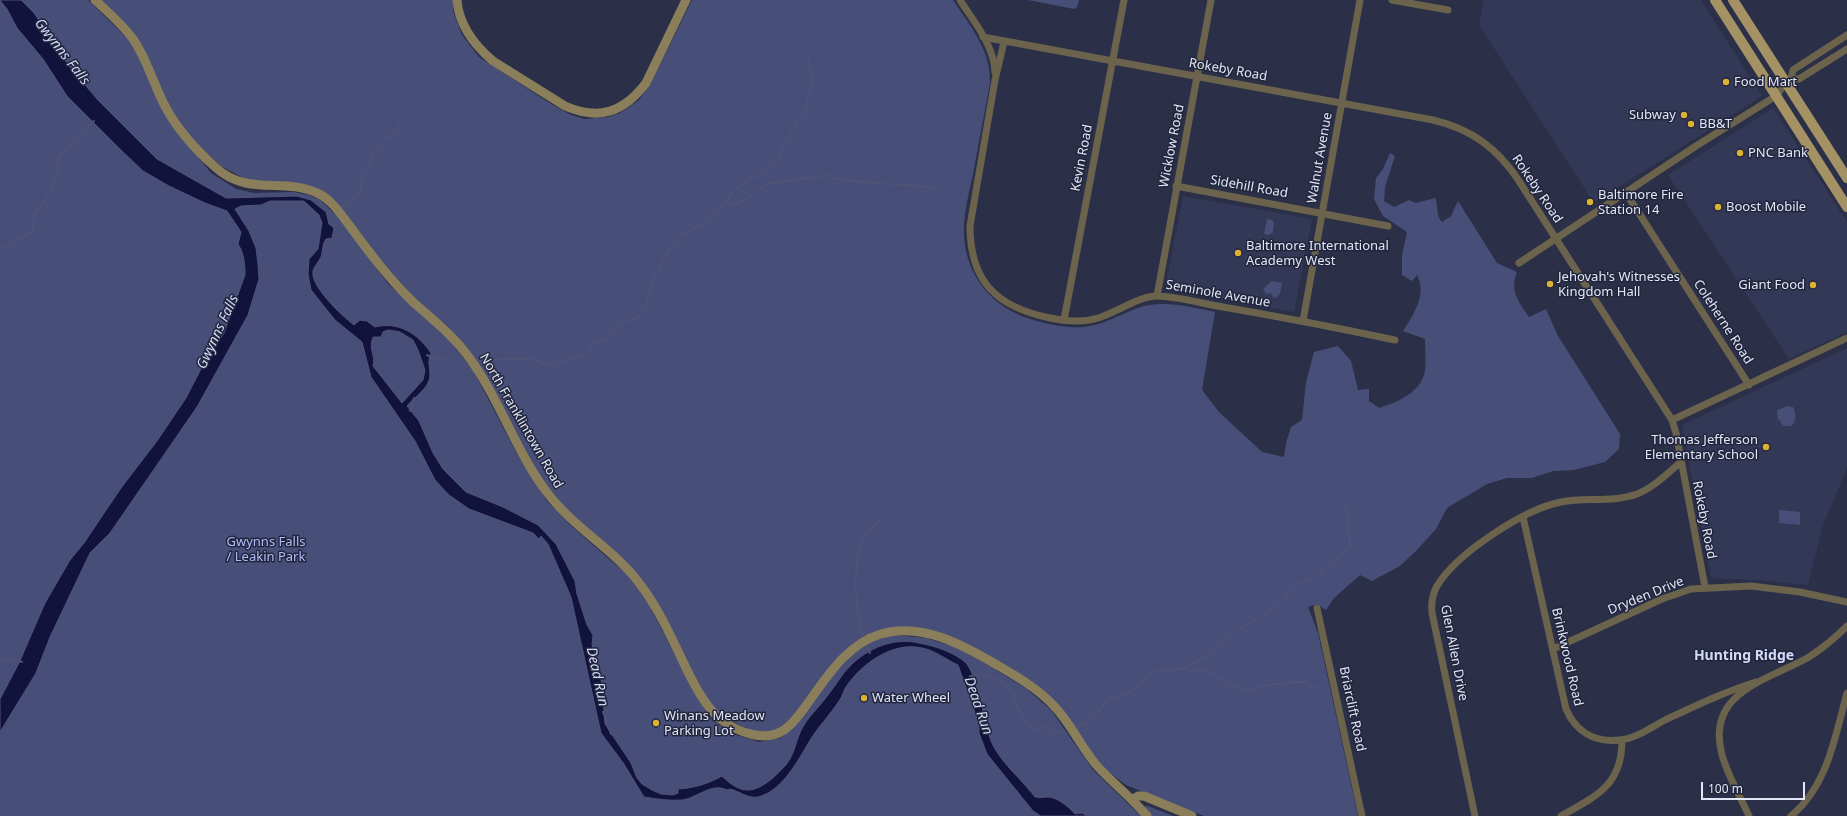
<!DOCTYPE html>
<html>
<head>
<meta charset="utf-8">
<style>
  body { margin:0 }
  #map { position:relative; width:1847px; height:816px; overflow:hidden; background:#2b3048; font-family:"Noto Sans",sans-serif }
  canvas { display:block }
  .scale { position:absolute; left:1701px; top:782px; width:104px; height:18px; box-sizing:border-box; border:2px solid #e3e6f7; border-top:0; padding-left:5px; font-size:12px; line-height:14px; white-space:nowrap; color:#e3e6f7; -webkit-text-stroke:3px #22263d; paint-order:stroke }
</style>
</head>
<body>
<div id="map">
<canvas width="1847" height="816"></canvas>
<div class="scale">100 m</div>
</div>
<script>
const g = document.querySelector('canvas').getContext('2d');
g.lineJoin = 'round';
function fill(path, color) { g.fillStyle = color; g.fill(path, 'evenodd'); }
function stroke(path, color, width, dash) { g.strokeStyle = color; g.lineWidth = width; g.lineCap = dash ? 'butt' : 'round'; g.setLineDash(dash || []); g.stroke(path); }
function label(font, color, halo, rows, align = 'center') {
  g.font = font + ' "Noto Sans",sans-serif'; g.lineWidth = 3; g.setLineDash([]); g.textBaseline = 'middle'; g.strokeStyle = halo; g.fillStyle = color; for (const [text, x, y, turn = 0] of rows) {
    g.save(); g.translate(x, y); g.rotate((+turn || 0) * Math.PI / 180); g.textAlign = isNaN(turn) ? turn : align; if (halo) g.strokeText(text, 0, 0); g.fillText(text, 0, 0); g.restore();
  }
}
fill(new Path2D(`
  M1484 0H1701L1762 96 1594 203 1479 25Z
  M1773 108 1847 222V332L1789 359 1668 175Z
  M1183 196 1312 219 1294 312 1165 288Z
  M1847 348V468L1823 525 1808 585 1770 581 1711 578 1682 425Z`), '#333856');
fill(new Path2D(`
  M0 0H88L127 38 136 52 170 122 211 173 236 189 254 193 294 192 309 195 320 200 337 216 388 284 447 337 474 372 517 454 547 501 569 524 625 573 638 589 649 605 695 694 711 719 722 727 736 735 759 742 780 738 796 725 829 680 854 653 873 641 889 636H906L926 638 955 647 983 662 1027 689 1051 710 1093 770 1141 816H0Z
  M97 0H453V11L462 35 479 57 548 102 569 114 584 119 608 117 620 113 638 101 650 85 692 0H953C970 26 991 50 990 83 985 111 979 140 974 169 970 190 963 213 964 234 965 268 984 297 1013 312 1030 321 1064 329 1084 327 1104 325 1122 313 1141 307 1165 300 1190 307 1215 312L1202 390 1219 412 1262 452 1284 457 1286 443 1291 427 1302 420 1306 382 1314 352 1338 346 1351 361 1358 390 1369 389V401L1379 408C1398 402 1422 392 1425 370 1426 360 1425 349 1425 339L1403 331C1414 314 1427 295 1417 275L1412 281 1402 275V256L1407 232 1383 216 1374 199 1376 178 1383 169 1390 153 1395 156 1385 187 1384 201 1394 207 1409 200 1416 203 1435 198C1439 207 1435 214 1442 222L1451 216 1458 201 1497 263 1517 272C1509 291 1519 302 1529 317L1546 309 1558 336 1620 434 1619 449 1605 462 1574 470 1553 471 1532 478H1507L1487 484 1447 508 1436 529 1417 550 1400 566 1372 581 1360 575 1334 598 1326 610 1317 604 1308 607 1318 633 1358 816H1204L1126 785 1107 771 1039 688 916 628 862 638 794 715 778 730 765 733 749 730 722 716 710 704 646 586 574 519 536 472 477 365 450 328 418 303 391 276 325 194 245 179 221 166 202 149 185 131 172 111 142 50Z
  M1028 0H1079L1077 7 1074 9Z
  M1267 219 1272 220 1274 223 1273 232 1269 235 1264 234Z
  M1272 281 1282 283 1280 293 1276 298 1273 297 1271 293 1266 294 1263 289Z
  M1788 406 1793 407C1796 412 1797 422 1791 426H1783L1780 420H1778L1777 410Z
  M1779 510 1800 512V525L1779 523Z
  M1145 806H1148L1173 816H1150L1144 808Z`), '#474f79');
const water = new Path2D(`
  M0 0H21L34 13 69 66 97 99 157 159 226 198 297 196 311 200 326 212 329 224 334 228 332 238 326 239C322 244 323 251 321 257 319 262 314 266 313 271 310 286 342 316 354 325L360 320 367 321 375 327C399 321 418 334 431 353 427 362 430 367 430 375 430 388 414 397 407 406L419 421 433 453 443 469 466 492 503 507 538 525 556 544 575 581 577 594 587 625 593 635 592 645 599 666 602 686 605 724 631 763 637 778 642 784 652 790 661 794 673 795 678 793V789C694 788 708 784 722 776 741 795 754 794 774 777 780 771 786 766 790 759 796 748 797 736 804 725 810 715 821 705 828 695 836 685 842 674 850 666 868 648 894 637 919 643 935 646 954 652 966 663 978 677 984 722 991 741 999 760 1017 775 1030 791L1035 797C1040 798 1044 797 1049 797 1058 798 1069 807 1075 814L1082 813 1087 816H1041L1033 811 987 754 979 733V724L958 665C947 660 934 650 922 648 893 641 861 664 846 687 843 692 842 697 839 701 830 715 817 728 809 742 797 762 782 791 758 797 748 799 739 791 730 789L727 790C712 782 697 798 682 800 669 801 657 799 644 797L624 764 601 733 571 597 548 544 541 536 539 539 533 533 469 509 449 495 435 480 415 441 371 377 362 342 335 320 311 290 308 274 309 259 318 249 322 223 319 215 304 201H270L261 205 241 206 235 209 249 231 256 248 258 264 259 279 248 315 197 407 110 533 90 553 50 637 36 673 0 732V699L19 663 45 603 70 560 84 543 121 488 157 441 186 398 205 361 224 333 245 275C245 264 244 253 238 244L241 232 227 211 205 203 169 186 143 171 121 150 67 96 43 59 17 28 7 9ZM389 330 400 332 413 340 418 350 425 370 423 380 402 403 373 366C376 355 368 350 373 337H381L383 332Z`);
fill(water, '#11133d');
stroke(water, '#505275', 1);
stroke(new Path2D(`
  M55 167 61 155 82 131 94 121
  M728 203 729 197 734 191 751 178 767 172 777 162 781 155 783 147 799 118 805 112 812 81 808 58
  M342 208 348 201 362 191 360 180 370 167 371 155 381 146 382 141 396 132 401 122
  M0 250 32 232 35 212C48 200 55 185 59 167L57 164
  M427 355 437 360 445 359
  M482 360 531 359 548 365 556 366 567 359 587 354C592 345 594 340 605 340L625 321 638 317 645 309 654 279 661 264 671 248 679 237 686 232 704 223 715 209 728 203 736 204 742 202 768 184 827 175C839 182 850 180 863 182 887 185 912 183 935 189
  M410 411 414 398
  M862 635C856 605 851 569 863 540 866 532 877 524 883 517
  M867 647 870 653
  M0 661 14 659 22 662
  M1182 669 1208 671 1229 684 1246 691 1273 684H1283L1296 682H1304L1311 687 1318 688
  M970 676C988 674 1006 679 1014 697 1018 705 1019 713 1025 720 1028 724 1033 727 1037 730L1049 726 1055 732 1061 733
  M603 712 611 734
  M1079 726C1094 724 1099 709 1109 698L1128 694 1154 672 1181 669 1204 658 1222 640 1280 604 1299 584 1304 581 1313 579 1320 574 1324 568 1339 559 1350 545 1347 513 1344 505`), '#505275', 2);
stroke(new Path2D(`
  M960 0C974 22 994 45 995 72
  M1392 0 1448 10
  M1847 35 1793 70 1791 79H1799L1847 49
  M983 37 1433 120C1472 129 1498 149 1519 181L1672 420 1676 433 1705 587
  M1004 42 995 80 970 226C970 281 996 307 1050 318 1066 321 1082 323 1098 318 1116 313 1139 296 1157 296 1175 296 1204 304 1223 307 1281 317 1338 328 1395 340
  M1176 186 1388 226
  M1626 193 1749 385
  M1519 263 1696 146 1776 96 1786 82 1791 79
  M1157 296 1211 0
  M1064 320 1124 0
  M1303 321 1360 0
  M1672 420 1847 338
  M1523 517 1566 709C1576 732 1595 743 1620 740 1635 739 1652 727 1665 720 1695 706 1724 692 1756 682
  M1317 608 1362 816
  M1553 649 1662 599 1691 589 1751 586 1800 592 1847 602
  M1475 816 1432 613C1431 603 1432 595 1437 586 1456 554 1524 509 1561 502 1586 497 1612 503 1637 494 1653 488 1668 473 1681 462
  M1561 816C1596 796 1622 786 1622 740
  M1749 816C1740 796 1728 776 1722 755 1705 691 1769 680 1809 657 1823 648 1835 638 1847 626
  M1791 816C1828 786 1835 736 1847 693`), '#6b634c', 7);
stroke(new Path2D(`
  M95 0C108 12 122 24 133 39 147 59 154 86 166 108 178 130 196 150 215 167 248 197 282 177 317 193 331 199 340 213 349 225 369 252 389 279 413 302 433 320 452 334 468 356 500 399 516 453 549 495 576 530 617 551 642 587 660 611 673 641 686 668 695 686 705 706 720 719 737 732 765 743 784 730 793 724 799 715 805 707 825 680 846 644 881 634 922 622 963 645 997 665 1016 676 1037 688 1053 705 1071 723 1081 748 1098 767 1114 784 1132 798 1147 816
  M457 0C459 26 474 45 493 61L565 106C599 121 624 112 646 83L686 0
  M1133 799 1138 796H1144L1192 816`), '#8b7e5a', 9);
stroke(new Path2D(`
  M1715 0 1847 207
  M1733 0 1847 178`), '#a49264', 10);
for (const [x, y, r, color] of [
  [1726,82,4,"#dbb233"],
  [1684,115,4,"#dbb233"],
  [1691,124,4,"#dbb233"],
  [1740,153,4,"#dbb233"],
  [1590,202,4,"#dbb233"],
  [1718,207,4,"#dbb233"],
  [1238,253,4,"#dbb233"],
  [1550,284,4,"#dbb233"],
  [1813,285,4,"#dbb233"],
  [1766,447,4,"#dbb233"],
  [864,698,4,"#dbb233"],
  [656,723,4,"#dbb233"]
]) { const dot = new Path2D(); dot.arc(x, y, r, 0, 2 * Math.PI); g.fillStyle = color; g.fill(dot); stroke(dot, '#22263d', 1.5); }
label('13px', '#e3e6f7', '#22263d', [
  ["Rokeby Road",1228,70,10],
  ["Wicklow Road",1172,146,-79],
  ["Kevin Road",1082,158,-79],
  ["Walnut Avenue",1320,158,-80],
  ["Sidehill Road",1249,187,10],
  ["Rokeby Road",1537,189,56],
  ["Seminole Avenue",1218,294,10],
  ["Coleherne Road",1723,322,57],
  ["North Franklintown Road",521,421,60],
  ["Rokeby Road",1704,520,79],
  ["Dryden Drive",1646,596,-22],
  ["Glen Allen Drive",1454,653,79],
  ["Brinkwood Road",1567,657,77],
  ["Briarclift Road",1352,709,78]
]);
label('13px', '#e3e6f7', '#22263d', [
  ["Food Mart",1734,82],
  ["Subway",1676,115,"right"],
  ["BB&T",1699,124],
  ["PNC Bank",1748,153],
  ["Baltimore Fire",1598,195],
  ["Station 14",1598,210],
  ["Boost Mobile",1726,207],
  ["Baltimore International",1246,246],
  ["Academy West",1246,261],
  ["Jehovah's Witnesses",1558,277],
  ["Kingdom Hall",1558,292],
  ["Giant Food",1805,285,"right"],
  ["Thomas Jefferson",1758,440,"right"],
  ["Elementary School",1758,455,"right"],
  ["Water Wheel",872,698],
  ["Winans Meadow",664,716],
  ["Parking Lot",664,731]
], 'left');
label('13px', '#b1bdfa', '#22263d', [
  ["Gwynns Falls",266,542],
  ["/ Leakin Park",266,557]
]);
label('italic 14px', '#d1d8f7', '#22263d', [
  ["Gwynns Falls",62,52,52],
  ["Gwynns Falls",218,332,-65],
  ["Dead Run",597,677,78],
  ["Dead Run",978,706,71]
]);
label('bold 14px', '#d3dafa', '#22263d', [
  ["Hunting Ridge",1744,656]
]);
</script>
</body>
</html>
